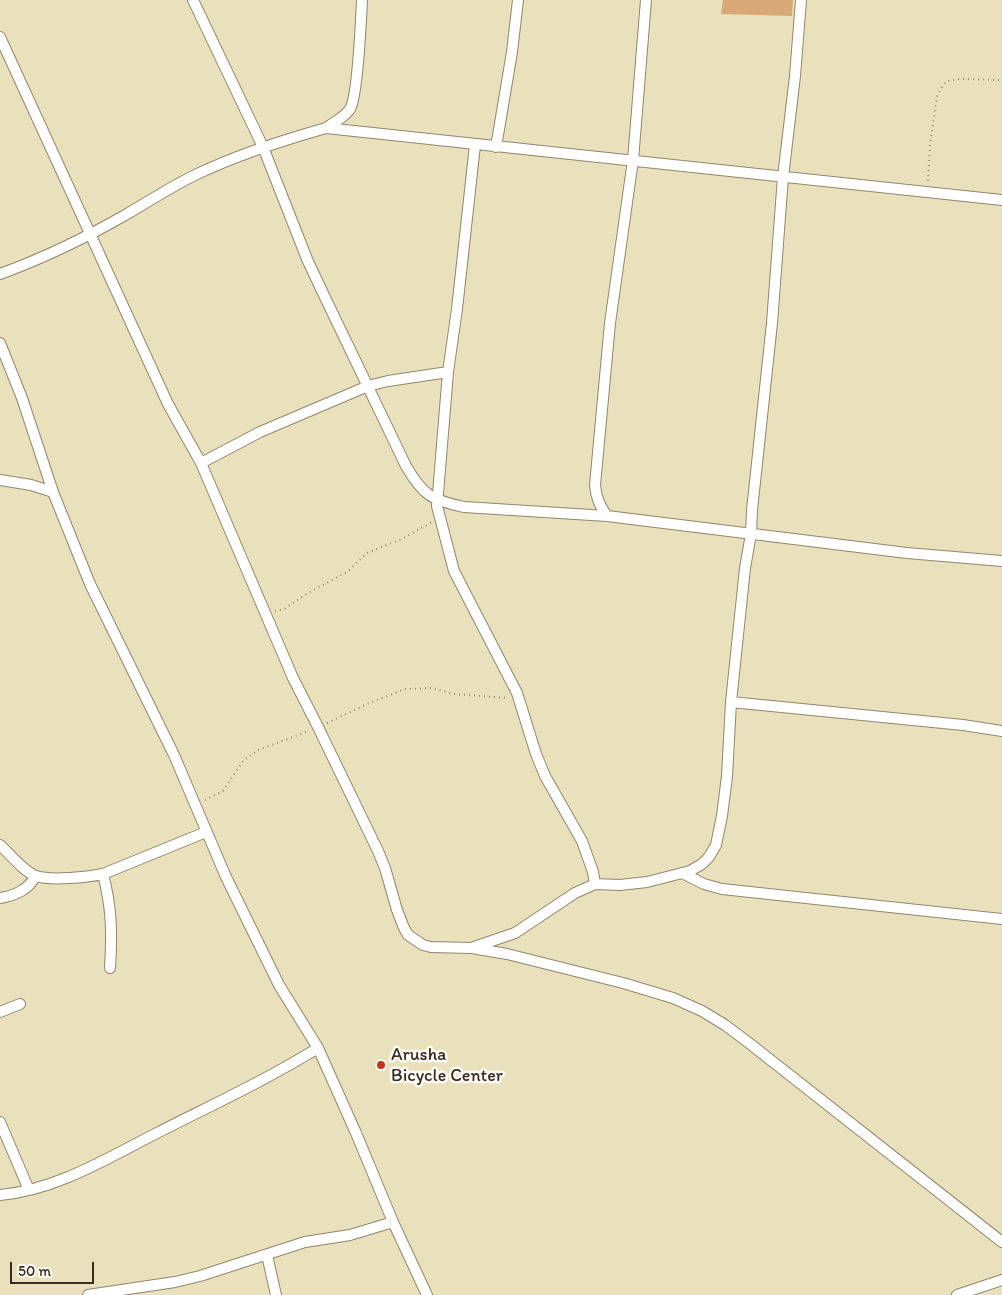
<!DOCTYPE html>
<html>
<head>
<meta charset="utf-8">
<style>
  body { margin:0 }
  #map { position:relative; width:1002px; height:1295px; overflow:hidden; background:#e9e1bc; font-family:Itim,sans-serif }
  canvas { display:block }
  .scale { position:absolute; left:10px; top:1262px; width:84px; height:22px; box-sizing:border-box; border:2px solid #3b2a1e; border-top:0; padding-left:6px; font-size:15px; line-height:18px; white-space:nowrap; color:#3b2a1e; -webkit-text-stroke:4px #fdfcf7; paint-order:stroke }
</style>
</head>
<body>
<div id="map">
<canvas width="1002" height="1295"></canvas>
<div class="scale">50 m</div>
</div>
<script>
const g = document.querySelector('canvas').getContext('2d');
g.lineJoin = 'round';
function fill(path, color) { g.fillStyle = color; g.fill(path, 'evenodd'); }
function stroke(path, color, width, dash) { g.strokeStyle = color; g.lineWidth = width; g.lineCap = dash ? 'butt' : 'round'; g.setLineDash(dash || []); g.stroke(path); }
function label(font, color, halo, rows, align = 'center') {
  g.font = font + ' Itim,sans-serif'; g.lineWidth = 5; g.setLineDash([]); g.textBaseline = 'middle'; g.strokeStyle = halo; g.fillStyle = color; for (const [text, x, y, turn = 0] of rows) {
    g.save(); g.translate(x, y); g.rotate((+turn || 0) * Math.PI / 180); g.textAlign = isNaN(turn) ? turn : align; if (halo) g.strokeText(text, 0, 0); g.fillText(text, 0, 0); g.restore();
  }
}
fill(new Path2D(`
  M723 0H793L792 16 721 14Z`), '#d8a976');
const minor = new Path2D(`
  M193 0 263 147 307 259 321 289 406 466C423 495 431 500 464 507L607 516 907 553 1002 561
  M0 37 168 404 201 463 293 678 318 727 378 851 385 868 397 910 404 928 408 935 423 945 431 947 472 948 507 954 623 983 673 998 702 1011 725 1025 749 1043 1002 1242
  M326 128C333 123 345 117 350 109 358 96 361 19 362 0
  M475 145 457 309 448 372 437 506 454 571 517 693 536 754 545 776 582 841 593 872 595 884
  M496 147 512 52 518 0
  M0 274C44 258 87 237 127 214 149 201 171 187 193 176 236 155 280 141 326 128L1002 200
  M0 343 22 398 53 492 90 584 174 755 226 877 279 985 318 1048 356 1133 393 1222 427 1295
  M201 463 260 432 368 386 388 381 448 372
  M0 480 31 485 53 492
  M607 516C600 506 596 498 595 485L610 323 633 160 646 0
  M731 702 963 725 1002 731
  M0 845C9 853 24 872 36 876 51 881 88 877 103 874L206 832
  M682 873 704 884 722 889 1002 919
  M103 874C112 909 112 933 110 968
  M0 898C14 896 30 889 35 876
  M474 947 515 933 575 893 595 884 620 885 647 882 690 871 702 864 709 857 716 845 722 816 727 776 731 702 745 568 751 534 752 510 772 323 783 177 795 76 801 0
  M0 1012 20 1004
  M0 1122 29 1190
  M0 1195C57 1190 109 1157 159 1132 214 1104 266 1080 318 1048
  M267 1255 276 1295
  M88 1295 175 1282 200 1276 305 1242 350 1235 393 1222
  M957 1295 1002 1280`);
stroke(minor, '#92866d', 12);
stroke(new Path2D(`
  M928 181 930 145 937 96 943 85 947 81 960 79 1000 80
  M275 611 284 609 308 593 347 572 367 553 402 539 432 522
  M327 723 365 705 405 689 432 688 454 694 507 698
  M205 800 223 791 243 761 258 750 309 731`), '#92866d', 2, [1, 4]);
stroke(minor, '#fff', 10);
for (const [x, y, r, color] of [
  [381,1065,5,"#c8321e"]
]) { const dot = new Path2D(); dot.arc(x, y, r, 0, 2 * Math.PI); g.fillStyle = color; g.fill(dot); stroke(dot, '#fdfcf7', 2); }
label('18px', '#3b2a1e', '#fdfcf7', [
  ["Arusha",391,1055],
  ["Bicycle Center",391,1076]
], 'left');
</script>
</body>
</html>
